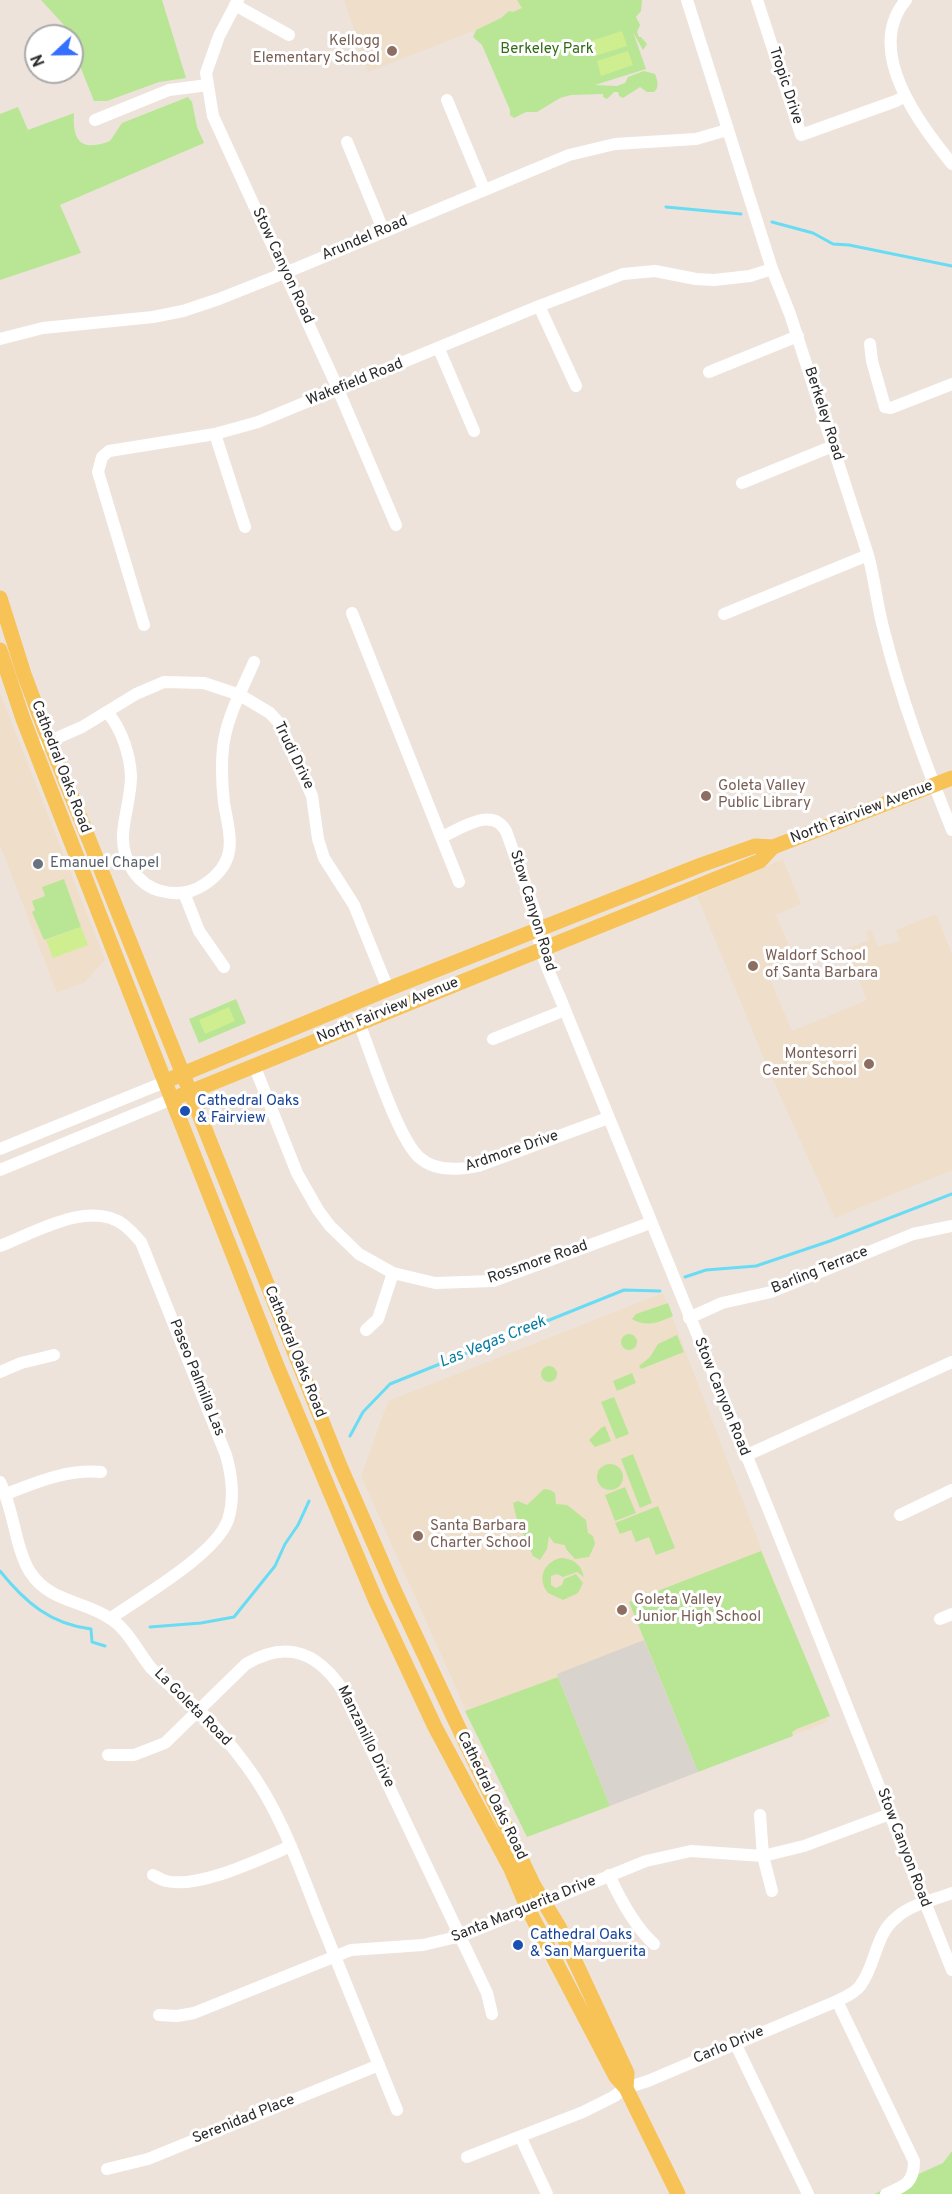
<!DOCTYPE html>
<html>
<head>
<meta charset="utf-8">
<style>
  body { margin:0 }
  #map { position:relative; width:952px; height:2194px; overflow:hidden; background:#ede3db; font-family:Overpass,sans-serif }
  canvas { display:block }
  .north { position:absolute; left:24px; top:24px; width:60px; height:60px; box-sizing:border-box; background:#fff; border:2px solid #aaa; border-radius:50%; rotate:248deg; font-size:16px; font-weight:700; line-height:24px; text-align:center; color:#2a2a2a }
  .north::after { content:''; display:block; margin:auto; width:21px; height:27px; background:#366fff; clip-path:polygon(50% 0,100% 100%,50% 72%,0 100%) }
</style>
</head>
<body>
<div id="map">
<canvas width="952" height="2194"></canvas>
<div class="north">N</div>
</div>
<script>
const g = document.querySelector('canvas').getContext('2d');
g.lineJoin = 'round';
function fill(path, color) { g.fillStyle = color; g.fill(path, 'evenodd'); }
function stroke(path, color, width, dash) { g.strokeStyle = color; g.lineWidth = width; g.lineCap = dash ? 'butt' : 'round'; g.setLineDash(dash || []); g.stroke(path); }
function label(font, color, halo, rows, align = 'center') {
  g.font = font + ' Overpass,sans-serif'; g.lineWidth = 6; g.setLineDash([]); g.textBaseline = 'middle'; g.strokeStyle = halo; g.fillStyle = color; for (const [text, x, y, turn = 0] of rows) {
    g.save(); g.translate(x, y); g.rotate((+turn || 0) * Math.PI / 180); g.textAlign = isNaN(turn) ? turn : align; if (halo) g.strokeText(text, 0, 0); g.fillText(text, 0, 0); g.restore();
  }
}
fill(new Path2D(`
  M344 0H520L522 8 476 30 368 72Z
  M0 693 105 960 85 982 57 993 0 845Z
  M783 859 801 904 776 915 795 960 767 972 792 1031 867 1000 846 949 869 940 866 932 871 930 878 947 889 943 891 944 900 940 896 930 936 914 952 954V1170L835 1218 769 1071 697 896Z
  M663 1293 828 1722 529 1836 464 1706 361 1476 388 1401Z`), '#efdfca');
fill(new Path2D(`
  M41 0H162L186 78 159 82 107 101H94L72 46V36H68L63 24Z
  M517 0H642L641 11 636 17 640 25 637 32 639 37H641L647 44 643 50 633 32 646 69 595 85 617 86 625 83 628 77 644 71 655 74C657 80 660 87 654 92H647L640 87 623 98 619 96 618 92H614L607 99 603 97V94L571 95 560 98 537 112H526L514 118 510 115V110L482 45 473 37 476 30 501 18 509 11 513 12 522 8Z
  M188 97 192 102 197 127 204 143 60 205 81 253 0 280V114L18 107 28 130 74 113C72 142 82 152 110 141L122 123Z
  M64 879 81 927 44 940 32 912 35 910 32 901 45 896 42 887Z
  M236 999 246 1023 199 1043 189 1019Z
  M668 1303 673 1316C660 1322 646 1328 632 1319L636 1314Z
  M621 1342a8 8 0 1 1 16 0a8 8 0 1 1-16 0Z
  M677 1335 684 1352 641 1369 639 1366 650 1357 658 1344Z
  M541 1374a8 8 0 1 1 16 0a8 8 0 1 1-16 0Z
  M632 1373 636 1383 617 1391 613 1381Z
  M614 1397 629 1434 616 1439 601 1402Z
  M605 1426 611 1441 595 1447 589 1440 601 1428Z
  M633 1454 652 1503 640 1508 621 1459Z
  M597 1477a13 13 0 1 1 26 0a13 13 0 1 1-26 0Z
  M625 1487 636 1513 615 1521 605 1495Z
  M544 1489 550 1490 555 1493 556 1504 567 1505 586 1520 588 1533 593 1536 595 1544 589 1557 575 1559 566 1549 565 1545 554 1543 549 1536 547 1549 540 1560 533 1556 517 1520 513 1503 518 1501 527 1505Z
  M658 1506 675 1548 656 1555 649 1537 636 1542 631 1530 620 1534 615 1523Z
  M761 1551 830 1716 797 1729 792 1732 793 1736 698 1772 629 1602Z
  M560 1558C573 1558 581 1564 584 1577L577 1572 563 1577 557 1574 551 1576V1585L556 1588 562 1585 564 1579 576 1574 583 1583 578 1593 563 1600 548 1593C537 1579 543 1563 560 1558Z
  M558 1677 610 1806 527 1837 465 1711Z
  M952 2151V2194H874L943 2163Z`), '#b8e695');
fill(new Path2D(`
  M622 31 627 46 595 56 591 41Z
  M628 51 633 65 601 76 597 61Z
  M81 927 88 945 53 958 46 940Z
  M229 1007 235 1021 205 1034 199 1020Z`), '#cfee90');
fill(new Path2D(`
  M644 1640 698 1772 610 1806 557 1674Z`), '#d9d3ce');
stroke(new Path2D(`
  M666 207 741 214
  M772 222 813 233 833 244 849 245 952 266
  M685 1277 706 1270 756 1266 830 1241 952 1194
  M350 1436 363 1412 390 1384 624 1290 660 1291
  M0 1571C25 1602 50 1624 91 1629L92 1642 105 1646
  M150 1627 201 1623 234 1617 275 1566 285 1544 298 1525 309 1501`), '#69dcf4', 3);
stroke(new Path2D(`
  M238 0 219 36 206 73 213 116 334 380 396 525
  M687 0 772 269 790 314 868 555C875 580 877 606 884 631 901 699 926 765 952 830
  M757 0 801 135 896 101 905 96
  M906 0C863 51 920 124 952 164
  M235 5 289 35
  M447 100 484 189
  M95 120 169 90 208 85
  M347 142 384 232
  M539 306 576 386
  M0 339 43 328 153 317 183 311 219 299 297 268 569 155 615 144 696 139 727 130
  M870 344 872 361 885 407 891 408 952 384
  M439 349 474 431
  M709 372 798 336
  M215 434 245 527
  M742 483 833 446
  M352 613 459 882
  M724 614 868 555
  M144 625 98 472 102 457 109 451 215 434 258 422 539 306 623 274 655 271 696 279 714 280 750 276 772 269
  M108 713C122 730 130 755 131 776 131 797 124 815 123 835 122 860 137 885 161 891 176 895 192 893 205 884 239 861 230 837 224 803 222 785 221 767 223 748 226 718 242 690 254 662
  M34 748 82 727 136 694 164 682 204 683 240 695 270 713 280 724 312 796 318 839 324 858 354 905 388 989
  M442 837C462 828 492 806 506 831L537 917C535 949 554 981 565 1010L772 1518 952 1970
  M184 893 199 931 224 967
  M359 1023C371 1053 398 1140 420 1158 436 1172 459 1170 478 1166L608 1118
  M493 1039 565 1010
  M254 1065 297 1173 318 1210 330 1226 359 1254 393 1273 435 1283 493 1281 650 1223
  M0 1149 165 1082
  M0 1170 172 1099
  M0 1246C34 1233 90 1199 124 1225 130 1230 136 1236 141 1242L226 1455C232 1476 235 1498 228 1520 215 1555 142 1596 111 1618
  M689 1318 722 1303 771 1292 913 1234 952 1226
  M366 1330 378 1319 393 1273
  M0 1372 21 1363 54 1355
  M745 1456 952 1362
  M0 1482C14 1510 15 1548 30 1572 50 1603 84 1600 111 1619 128 1630 138 1652 151 1668 166 1683 183 1696 199 1710 216 1727 232 1746 246 1765 279 1809 297 1861 317 1912 344 1978 370 2044 397 2110
  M6 1494C37 1482 67 1469 101 1472
  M900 1515 952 1490
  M940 1619 952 1614
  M108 1755H134L165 1743 246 1664C288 1639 319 1653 344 1692L487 1993 492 2014
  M760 1815 763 1856 772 1891
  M153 1875C157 1877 162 1880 166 1881 199 1889 260 1859 291 1846
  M609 1875C620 1899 634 1926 654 1944
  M837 2001 914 2161C914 2183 905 2186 886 2194
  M159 2015 177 2016 194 2013 351 1950 423 1945 461 1936 646 1861 691 1851 763 1856 804 1846 890 1814
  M735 2043 808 2194
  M521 2138 547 2194
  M467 2157 583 2112 613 2097 626 2088 648 2081 837 2001C845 1997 855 1993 860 1986 877 1964 874 1935 897 1917 911 1904 934 1900 952 1893
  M107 2169 148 2159 379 2065`), '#fff', 12);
stroke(new Path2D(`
  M0 598 24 674 43 725 340 1466 395 1592 454 1718 534 1886 559 1927 627 2073 626 2088
  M0 650 23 719 165 1082 277 1366 376 1601 435 1727 511 1869 528 1909 616 2077 626 2088 678 2194
  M173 1078 388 989 701 865 755 846 773 847 952 778
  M180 1096 760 861 773 847`), '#f7c256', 15);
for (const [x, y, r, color] of [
  [392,51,6,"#8d6e63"],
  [706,796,6,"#8d6e63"],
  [38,864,6,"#6b7280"],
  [753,966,6,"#8d6e63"],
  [869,1064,6,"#8d6e63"],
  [185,1111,6,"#1a4fb4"],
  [418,1536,6,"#8d6e63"],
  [622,1610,6,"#8d6e63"],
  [518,1945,6,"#1a4fb4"]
]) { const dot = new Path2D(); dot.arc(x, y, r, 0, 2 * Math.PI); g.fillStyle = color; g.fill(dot); stroke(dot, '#fff', 2); }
label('15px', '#785e54', '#fff', [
  ["Kellogg",380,42,"right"],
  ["Elementary School",380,59,"right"],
  ["Goleta Valley",718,787],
  ["Public Library",718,804],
  ["Waldorf School",765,957],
  ["of Santa Barbara",765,974],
  ["Montesorri",857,1055,"right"],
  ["Center School",857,1072,"right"],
  ["Santa Barbara",430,1527],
  ["Charter School",430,1544],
  ["Goleta Valley",634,1601],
  ["Junior High School",634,1618]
], 'left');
label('15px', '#306b16', '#fff', [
  ["Berkeley Park",547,50]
]);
label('15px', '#2a2a2a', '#fff', [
  ["Tropic Drive",785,86,72],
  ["Arundel Road",365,239,-23],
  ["Stow Canyon Road",282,266,65],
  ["Wakefield Road",355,383,-22],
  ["Berkeley Road",823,414,72],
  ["Trudi Drive",293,756,64],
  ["Cathedral Oaks Road",60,767,69],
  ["North Fairview Avenue",862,813,-21],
  ["Stow Canyon Road",532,911,73],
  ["North Fairview Avenue",388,1011,-22],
  ["Ardmore Drive",512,1152,-19],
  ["Rossmore Road",538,1263,-19],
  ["Barling Terrace",820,1271,-22],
  ["Cathedral Oaks Road",294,1352,68],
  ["Paseo Palmilla Las",196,1378,68],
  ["Stow Canyon Road",721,1397,68],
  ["La Goleta Road",192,1708,45],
  ["Manzanillo Drive",365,1737,64],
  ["Cathedral Oaks Road",491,1796,64],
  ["Stow Canyon Road",903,1848,69],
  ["Santa Marguerita Drive",524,1910,-22],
  ["Carlo Drive",729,2046,-23],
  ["Serenidad Place",244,2120,-22]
]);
label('15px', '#5b616d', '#fff', [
  ["Emanuel Chapel",50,864]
], 'left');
label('15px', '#164399', '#fff', [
  ["Cathedral Oaks",197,1102],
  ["& Fairview",197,1119],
  ["Cathedral Oaks",530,1936],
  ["& San Marguerita",530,1953]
], 'left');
label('italic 16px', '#077ba1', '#fff', [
  ["Las Vegas Creek",493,1343,-22]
]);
</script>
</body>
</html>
